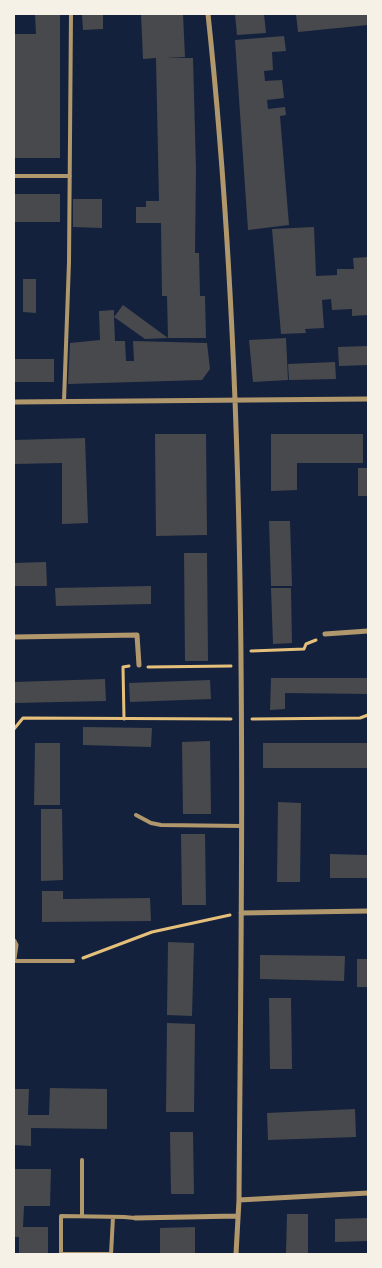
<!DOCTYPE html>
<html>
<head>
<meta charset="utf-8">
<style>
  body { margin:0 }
  #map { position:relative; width:382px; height:1268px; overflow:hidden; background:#14213d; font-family:Poppins,sans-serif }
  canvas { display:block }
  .frame { position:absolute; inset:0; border:15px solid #f6f1e7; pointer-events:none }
</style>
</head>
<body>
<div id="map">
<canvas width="382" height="1268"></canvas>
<div class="frame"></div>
</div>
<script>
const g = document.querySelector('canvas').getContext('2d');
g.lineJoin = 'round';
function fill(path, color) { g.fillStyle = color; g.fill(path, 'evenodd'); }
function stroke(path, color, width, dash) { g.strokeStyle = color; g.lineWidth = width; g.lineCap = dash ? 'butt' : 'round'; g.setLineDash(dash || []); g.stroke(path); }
fill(new Path2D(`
  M35 14H60V158H14V34H36Z
  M82 14H103V29L83 30Z
  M141 14H183L185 57 165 58H193L196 169 195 253H199L200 296H205L206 338H168L167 296H162L161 223H136V207H146V201H159L156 58 143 59Z
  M235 14H264L266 33 237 35Z
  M296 14H368V25L298 32Z
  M284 36 286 51 272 52 273 70 264 71 265 81 282 80 284 98 267 100 268 109 285 107 286 115 280 116 289 225 248 230 235 40Z
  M14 194H60V222H14Z
  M73 199H102V228L73 227Z
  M314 227 316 276 337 275V269H354L353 258 368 257V315L352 316V309L332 310 331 299 322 300 324 328 305 329 306 333 281 334 272 229Z
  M23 279H36V313L23 312Z
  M123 305 168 338 145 339 114 317 115 341H125L126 361H134L133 341 207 343 210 369 202 380 68 384 70 343 100 340 99 311 114 310V317Z
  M286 338 288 380 253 382 249 340Z
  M368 346V365L339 366 338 347Z
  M14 359H54V382H14Z
  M335 362 336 379 289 380 288 364Z
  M155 434H206L207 535 156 536Z
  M271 434H363V463H297V490L271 491Z
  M85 438 88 523 62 524V463L14 464V440Z
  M358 468H368V496H358Z
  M269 521H290L292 586H271Z
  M184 553H207L208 661H185Z
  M46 562 47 586H14V563Z
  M151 586V604L56 606 55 588Z
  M271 588H291L292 643 273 644Z
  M271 678H368V694L285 693V709L270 710Z
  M105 679 106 701 14 703V682Z
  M210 680 211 699 130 702 129 683Z
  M83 727 152 728 151 747 83 745Z
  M210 741 211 814H183L182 742Z
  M35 743H60V805H34Z
  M263 743H368V768H263Z
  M278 802 301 803 300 882H277Z
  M41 809H62L63 880 41 881Z
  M181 834H205L206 905H182Z
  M330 854 368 855V878H330Z
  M42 891H63V899L150 898 151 921 42 922Z
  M168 942 194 943 192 1016 167 1015Z
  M260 955 345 956 344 981 260 979Z
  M357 959H368V987H357Z
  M269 998H291L292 1069H270Z
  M167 1023 195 1024 194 1112H166Z
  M50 1088 107 1089V1129L31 1128V1146L14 1145V1089H29L28 1115H49Z
  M355 1109 356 1137 268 1140 267 1113Z
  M170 1132H193L194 1194H171Z
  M14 1169H51L50 1206H24L23 1227H48V1254H19V1237H14Z
  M287 1214H308V1254H286Z
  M368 1218V1241L335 1242V1219Z
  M195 1227V1254H160V1228Z`), '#48494c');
stroke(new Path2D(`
  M251 651 304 649 306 644 316 640
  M148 667 231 666
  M124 719 123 667 129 666
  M252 719 360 718 368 715
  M14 729 23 718 231 719
  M83 958 152 932 230 915`), '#e5c07b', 3);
stroke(new Path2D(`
  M14 176H70
  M64 401 69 262 71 14
  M136 815 151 823 161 825 242 826
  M14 961H73
  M82 1160V1216
  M113 1217 111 1254H61V1216L124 1217 135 1218`), '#b1986c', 4);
stroke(new Path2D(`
  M208 14C250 407 242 804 239 1200L236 1254
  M14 402 368 399
  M325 634 368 631
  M14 637 137 635 139 665
  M241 913 368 911
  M14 941 16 945 14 959
  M239 1200 368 1193
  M135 1218 237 1216`), '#b1986c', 5);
</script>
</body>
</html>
